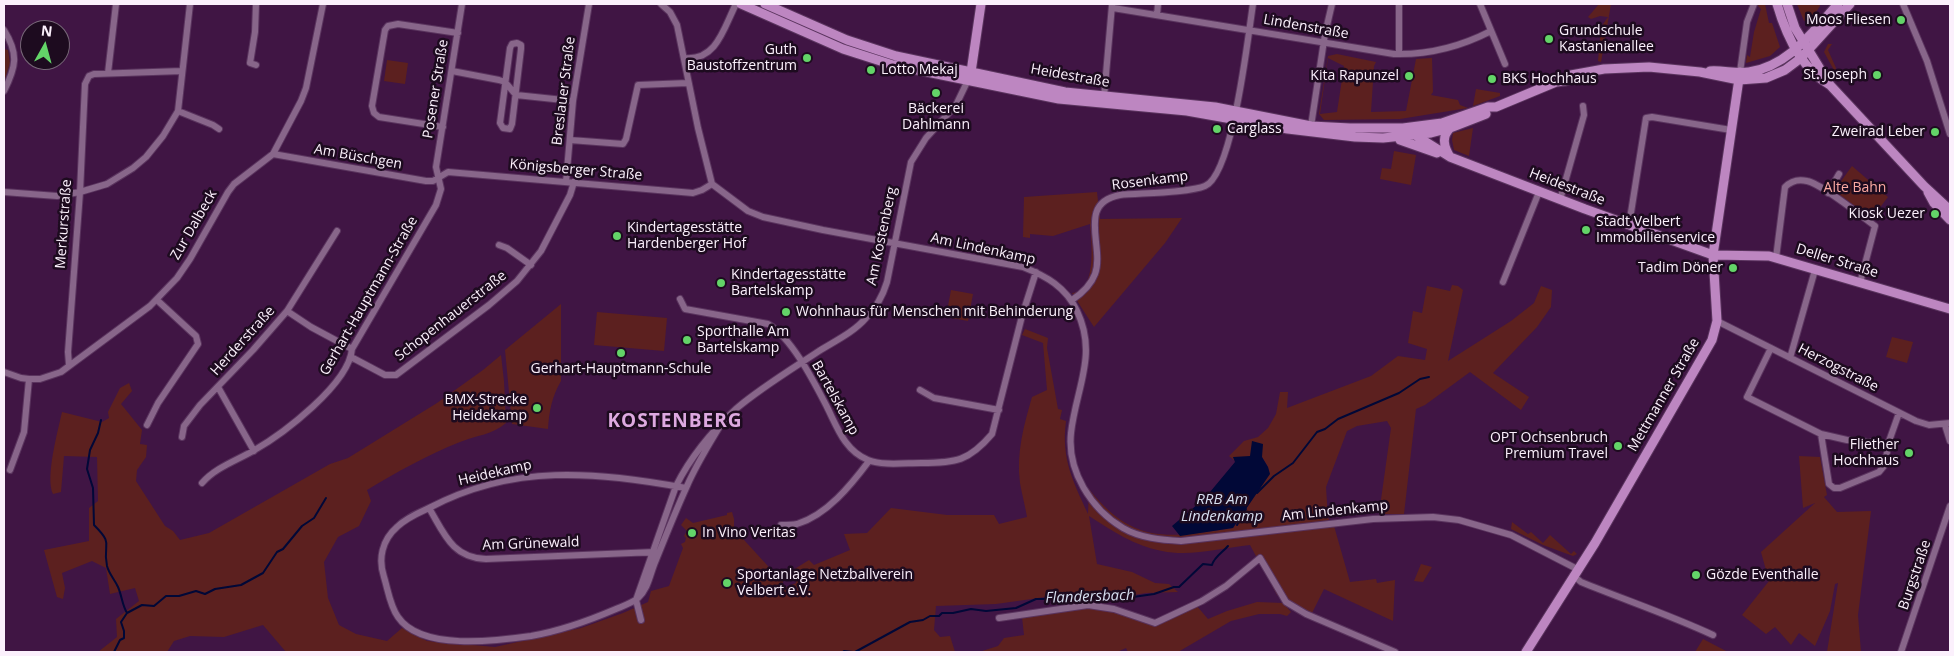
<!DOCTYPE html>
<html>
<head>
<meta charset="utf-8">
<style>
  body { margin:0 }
  #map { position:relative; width:1954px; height:656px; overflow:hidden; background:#401544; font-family:"Open Sans",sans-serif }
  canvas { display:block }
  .frame { position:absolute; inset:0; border:5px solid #fbf0fc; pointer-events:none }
  .north { position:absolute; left:20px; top:20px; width:50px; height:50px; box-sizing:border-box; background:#1d0b1f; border:1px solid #766777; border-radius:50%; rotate:7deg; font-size:14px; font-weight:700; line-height:20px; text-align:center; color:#fbf0fc }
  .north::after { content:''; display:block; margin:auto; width:18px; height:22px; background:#63d468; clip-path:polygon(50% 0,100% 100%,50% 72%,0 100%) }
</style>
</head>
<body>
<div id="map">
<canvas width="1954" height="656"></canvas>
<div class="frame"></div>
<div class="north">N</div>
</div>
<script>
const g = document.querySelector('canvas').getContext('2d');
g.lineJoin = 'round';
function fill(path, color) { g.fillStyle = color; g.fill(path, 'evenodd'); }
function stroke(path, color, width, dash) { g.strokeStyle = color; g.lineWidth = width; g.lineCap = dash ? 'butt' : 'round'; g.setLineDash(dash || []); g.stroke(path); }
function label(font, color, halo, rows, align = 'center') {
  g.font = font + ' "Open Sans",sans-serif'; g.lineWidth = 5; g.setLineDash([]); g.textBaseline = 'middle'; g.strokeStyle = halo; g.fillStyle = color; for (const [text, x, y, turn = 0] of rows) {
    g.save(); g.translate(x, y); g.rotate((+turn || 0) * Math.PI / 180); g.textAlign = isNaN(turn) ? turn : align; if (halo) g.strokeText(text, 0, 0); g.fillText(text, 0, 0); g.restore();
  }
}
fill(new Path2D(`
  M1599 4H1611L1601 62 1598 61 1601 27 1608 17 1600 16 1591 19 1588 17Z
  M1759 4H1765L1769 23H1772L1780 47 1770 56 1746 63 1747 55 1750 57 1754 32 1761 9 1758 6Z
  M1797 4H1819L1820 6 1814 15 1804 21Z
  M1828 44H1832L1828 50 1836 68 1835 72 1824 52Z
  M4 49 8 50 10 63 4 82Z
  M1337 54 1376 62 1374 66 1371 112 1406 111 1416 59 1432 58 1433 92 1431 95 1458 100 1460 105 1468 108 1400 119 1324 120 1319 114 1328 56ZM1328 58 1344 66 1337 112 1320 114Z
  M387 60 408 63 405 84 384 81Z
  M1476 89 1500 93V96L1473 106Z
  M1473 128 1469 156 1454 150 1452 140 1453 133Z
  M1394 151 1416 155 1411 185 1380 179 1382 168 1391 169Z
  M1852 166 1888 197 1872 218 1834 191Z
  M1097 192 1100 219 1182 218 1165 243 1094 327 1072 293C1098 291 1091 241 1090 224L1053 236 1030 234V238L1023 237 1024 197Z
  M1452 285 1458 286 1463 290 1448 361 1511 321 1534 303 1541 286 1552 290 1551 307 1537 327 1493 373 1529 397 1521 410 1470 372 1425 405 1416 409 1404 514H1379L1391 428 1387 421 1357 426 1347 431 1326 487 1328 518 1334 526 1350 582 1376 579 1377 583 1395 580 1393 621 1324 589 1312 613 1295 606 1277 595 1250 545C1222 548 1190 557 1162 551 1135 546 1112 531 1089 516L1097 564 1132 572 1155 583 1169 584 1178 592 1146 593 1109 599 1053 596 996 604 936 606 934 630 940 637 950 636 955 652H286L263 625 224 637 190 636 174 641 167 652H98L117 637 116 619 139 601 135 588 110 594 106 568 92 561 62 573 65 588 63 599 57 597 44 550 89 541V508L98 501 97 457 64 456 61 492 53 494C45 478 58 430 62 412L102 422 109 418 108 412 120 388 129 383 132 391 121 404 142 430 140 444 147 445 146 457 137 470 136 481 165 526 173 531 180 540 209 533 330 464 348 458 437 403 483 370 501 355 504 381 506 423C492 435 477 435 460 442 427 455 397 472 367 490L371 501 359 526 338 537 324 562 328 598 339 625 356 634 387 641 402 628 427 641 495 647 581 628 623 613 648 602 651 591 669 586 683 548 681 544 685 542 686 538 684 536 687 531 681 525 686 518 693 523 727 515V513L732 512 734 519V529L777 576 784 574 782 589 796 583 793 570 809 560 814 565 850 550 844 534 867 533 891 508 947 515H994L999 524 1027 517C1025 506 1022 494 1020 483 1016 453 1024 425 1032 397L1047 390 1043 343 1022 335 1025 329 1048 338 1047 348 1058 409 1062 410 1060 419 1066 421C1061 459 1073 481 1088 514L1089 489C1133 545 1169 538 1233 528L1269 474 1268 467 1262 457H1233L1235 461 1229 456 1244 441 1258 437 1268 428 1276 414 1280 392H1288L1287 408 1371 376 1398 356 1425 360 1427 349 1408 343 1413 311 1422 313 1427 286 1450 291Z
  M951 290 973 294 968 321 946 317Z
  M561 304V381C552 396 549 412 548 429L512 424 505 350Z
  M597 312 667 318 664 351 594 345Z
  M1892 337 1913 342 1907 363 1886 357Z
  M1799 456 1820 457 1827 495 1824 497 1837 512 1871 511 1858 615 1861 652H1827L1838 583 1835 584 1830 611 1815 646 1799 633 1791 645 1775 627 1766 634 1742 615 1769 581 1761 552 1815 503 1803 508Z
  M1512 522 1528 534 1531 532 1543 543 1550 535 1571 554 1574 551 1577 554 1573 556 1543 545 1511 529Z
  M1421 564 1432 567 1423 582 1414 581Z
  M1257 602 1283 603 1291 612 1287 616 1280 614H1259L1231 621 1178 652H1128L1126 648 1117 652H979L998 646 1004 638 1024 635 1022 617 1092 607 1107 609 1153 624 1196 605 1208 619 1227 611Z
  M1703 639 1728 652H1695Z`), '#5c201f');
fill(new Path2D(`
  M1252 441 1263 444 1262 457 1268 467 1270 474 1233 528 1180 536 1172 526 1205 498 1235 462 1233 457 1250 456Z`), '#010837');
stroke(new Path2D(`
  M101 420 98 433 90 450 87 469 93 488 94 525C115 546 102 542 107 566 109 574 115 580 118 587 122 596 122 605 127 613L121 622 124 631V638L120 640 114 652
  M1257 493 1274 476 1293 463 1317 432 1325 429 1338 419 1399 393 1420 379 1429 377
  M1237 525 1246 509
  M127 613 142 605 154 606 166 596H179L196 591 205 594 215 589 241 585 263 573 277 552 283 549 302 526 314 518 326 498
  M843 652 844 651 853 652
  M855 652 910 622 923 620 930 616H939L942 613H953L971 609 986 611 1016 608 1036 599 1126 598 1154 594 1174 587H1179L1203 564 1212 565C1214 557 1223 552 1228 546`), '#010837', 2);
const street = new Path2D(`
  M256 4 255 32 250 63 256 65
  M661 4 670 12 677 25 698 128 712 184
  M1399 4V54
  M1480 4 1505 64
  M1903 4 1927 61 1950 134
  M1113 8 1394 54C1429 55 1460 47 1491 31
  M1157 15 1158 4
  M4 30C19 54 16 67 4 91
  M517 43 521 45V49L512 124 510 129 503 128 500 123 510 48 512 44Z
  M685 58C717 61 724 27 736 4
  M452 71 499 80 505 82 516 95 573 101
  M1740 72 1747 22 1754 4
  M108 73 116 4
  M1104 97 1112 5
  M178 111 213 125 219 129
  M1311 126 1325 34 1332 4
  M443 127 379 117 374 113 372 106 385 30 388 26 398 24 458 33
  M570 140 623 144 626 139 638 85 688 83
  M273 154 426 181H433L448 172 693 193 702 190 712 184
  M566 182 573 101 589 4
  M712 184 748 211 763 217 823 230 1023 267C1046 276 1066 287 1077 311 1098 355 1076 388 1071 433 1067 471 1091 509 1123 528 1140 538 1162 540 1181 541L1373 519 1433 517 1459 520 1511 535 1579 570
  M4 192 57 196 80 192 107 184 133 168 146 157 163 136 178 111 190 4
  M1828 193 1839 174
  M1560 200 1584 115 1583 106
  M1629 225 1646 118 1652 117 1731 130
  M499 245 507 248 531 265
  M1776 258 1785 187C1791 181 1799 179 1807 181 1822 184 1861 216 1875 226L1860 283
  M1503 282 1539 192
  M680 299 685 309 768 324C792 338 814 382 827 407 837 427 845 451 868 460 883 466 905 463 921 463 956 463 969 461 992 434L1022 316 1036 272
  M1072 300C1081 294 1091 285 1095 274 1105 247 1076 203 1120 195 1141 193 1188 193 1205 186 1233 174 1248 36 1253 4
  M287 311 311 327 352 349
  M1717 321 1916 421 1929 425 1950 423
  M1771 348 1747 397 1821 434 1847 440 1888 444
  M351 357 385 375H396L489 305 517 281 541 251 570 195 574 182
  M1790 358 1815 270
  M69 365 68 352 80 192 85 84 89 76 94 74 182 71
  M4 372 21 378 29 379H40L61 372 150 306 177 278 190 259 228 192 234 184 273 154 301 101 306 88 323 4
  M218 387 254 451
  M920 390 934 398 999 410
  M147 425 158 403 198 344 196 336 157 300
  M1945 425 1950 441
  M1821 434 1829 484 1834 488H1840L1879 472 1884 466 1886 460 1888 444 1899 413
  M182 437 184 426 200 405 253 350 287 311 337 231
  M10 470 24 432 29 379
  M202 483C215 468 235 461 253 451 283 434 349 384 352 349L436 205 441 189 436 167 462 4
  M686 488C595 472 514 463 429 508 418 513 406 518 397 527 382 540 378 559 384 577 388 590 390 606 398 617 421 651 496 641 531 636 560 631 588 621 616 609 623 606 632 603 638 598 649 588 650 573 656 560 666 535 676 510 687 486 696 465 708 446 720 426
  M429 508C444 533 452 558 486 559L655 552
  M781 525C786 525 792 525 797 524 827 515 851 485 869 461
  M1575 577 1581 582C1625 600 1670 615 1713 635
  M999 618 1088 605 1114 609 1155 623 1202 601 1226 586 1260 558 1286 602 1306 614 1395 652
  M641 620 636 600 676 486C691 456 712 431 737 408 762 387 792 369 819 351 835 341 854 332 866 318 876 308 883 295 887 282L911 162 926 138 956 105 969 78
  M1901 652 1950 506`);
const secondary = new Path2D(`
  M741 4 843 49 893 65 1059 99 1187 111 1288 129 1355 137 1383 138 1431 133 1450 128 1486 114
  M765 4 847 40 896 56 1065 92 1215 107 1311 126 1350 128H1403L1442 123 1488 107H1496L1556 82 1566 81 1575 75
  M1777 4C1786 35 1801 69 1830 85
  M1787 4 1795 28 1830 85 1924 186 1950 210
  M1710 71C1723 70 1736 74 1749 72 1789 66 1813 31 1838 4
  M971 72 981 4
  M1571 75 1604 69 1649 67 1700 72 1739 80 1766 78 1785 70 1801 58 1850 4
  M1415 135 1450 157 1585 209 1713 255 1769 256 1950 309
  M1400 140 1437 153
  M1450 157C1444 147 1441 137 1450 128
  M1928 192 1934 203 1950 220
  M1526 652 1595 543 1712 340 1717 321 1713 255 1740 72`);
stroke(street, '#5a345e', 8);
stroke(secondary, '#5a345e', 11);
stroke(street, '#88668a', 6);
stroke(secondary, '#bd86c1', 9);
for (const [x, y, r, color] of [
  [1901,20,5,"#63d468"],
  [1549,39,5,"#63d468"],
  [807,58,5,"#63d468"],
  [871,70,5,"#63d468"],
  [1877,75,5,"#63d468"],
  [1409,76,5,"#63d468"],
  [1492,79,5,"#63d468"],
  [936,93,5,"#63d468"],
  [1217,129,5,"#63d468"],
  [1935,132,5,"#63d468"],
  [1935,214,5,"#63d468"],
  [1586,230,5,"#63d468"],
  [617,236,5,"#63d468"],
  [1733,268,5,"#63d468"],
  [721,283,5,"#63d468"],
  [786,312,5,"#63d468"],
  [687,340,5,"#63d468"],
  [621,353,5,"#63d468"],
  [537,408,5,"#63d468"],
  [1618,446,5,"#63d468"],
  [1909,453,5,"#63d468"],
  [692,533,5,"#63d468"],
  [1696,575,5,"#63d468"],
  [727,583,5,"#63d468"]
]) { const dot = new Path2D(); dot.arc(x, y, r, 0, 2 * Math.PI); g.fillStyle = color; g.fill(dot); stroke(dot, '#1d0b1f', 2); }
label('14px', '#fbf0fc', '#1d0b1f', [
  ["Moos Fliesen",1891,20,"right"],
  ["Grundschule",1559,31],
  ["Kastanienallee",1559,47],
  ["Guth",797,50,"right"],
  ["Baustoffzentrum",797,66,"right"],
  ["Lotto Mekaj",881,70],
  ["St. Joseph",1867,75,"right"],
  ["Kita Rapunzel",1399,76,"right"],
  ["BKS Hochhaus",1502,79],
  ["Bäckerei",936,109,"center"],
  ["Dahlmann",936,125,"center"],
  ["Carglass",1227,129],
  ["Zweirad Leber",1925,132,"right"],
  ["Kiosk Uezer",1925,214,"right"],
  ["Stadt Velbert",1596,222],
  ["Immobilienservice",1596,238],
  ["Kindertagesstätte",627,228],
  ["Hardenberger Hof",627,244],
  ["Tadim Döner",1723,268,"right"],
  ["Kindertagesstätte",731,275],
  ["Bartelskamp",731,291],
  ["Wohnhaus für Menschen mit Behinderung",796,312],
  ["Sporthalle Am",697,332],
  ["Bartelskamp",697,348],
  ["Gerhart-Hauptmann-Schule",621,369,"center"],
  ["BMX-Strecke",527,400,"right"],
  ["Heidekamp",527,416,"right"],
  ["OPT Ochsenbruch",1608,438,"right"],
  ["Premium Travel",1608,454,"right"],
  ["Fliether",1899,445,"right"],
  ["Hochhaus",1899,461,"right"],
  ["In Vino Veritas",702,533],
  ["Sportanlage Netzballverein",737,575],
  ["Velbert e.V.",737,591],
  ["Gözde Eventhalle",1706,575]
], 'left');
label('14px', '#fbf0fc', '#1d0b1f', [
  ["Lindenstraße",1306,27,10],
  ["Heidestraße",1070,76,10],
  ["Posener Straße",436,89,-81],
  ["Breslauer Straße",564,91,-83],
  ["Am Büschgen",358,157,10],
  ["Königsberger Straße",576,170,5],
  ["Rosenkamp",1150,181,-7],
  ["Heidestraße",1567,187,21],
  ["Merkurstraße",64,224,-86],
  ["Zur Dalbeck",194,225,-60],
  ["Am Kostenberg",882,236,-78],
  ["Am Lindenkamp",983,249,12],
  ["Deller Straße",1837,261,17],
  ["Gerhart-Hauptmann-Straße",369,296,-60],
  ["Schopenhauerstraße",451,316,-38],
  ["Herderstraße",243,341,-48],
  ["Herzogstraße",1838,368,27],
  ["Mettmanner Straße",1664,395,-60],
  ["Bartelskamp",835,398,61],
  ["Heidekamp",495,473,-13],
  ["Am Lindenkamp",1335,511,-6],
  ["Am Grünewald",531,544,-2],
  ["Burgstraße",1915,575,-71]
]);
label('14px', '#fcaaa3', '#1d0b1f', [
  ["Alte Bahn",1855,188]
]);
label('italic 15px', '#d6deef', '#1d0b1f', [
  ["RRB Am",1222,500],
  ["Lindenkamp",1222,517],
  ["Flandersbach",1090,597,-2]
]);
g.letterSpacing = '1px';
label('bold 19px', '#dda9e0', '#1d0b1f', [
  ["KOSTENBERG",675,422]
]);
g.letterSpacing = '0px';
</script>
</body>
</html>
